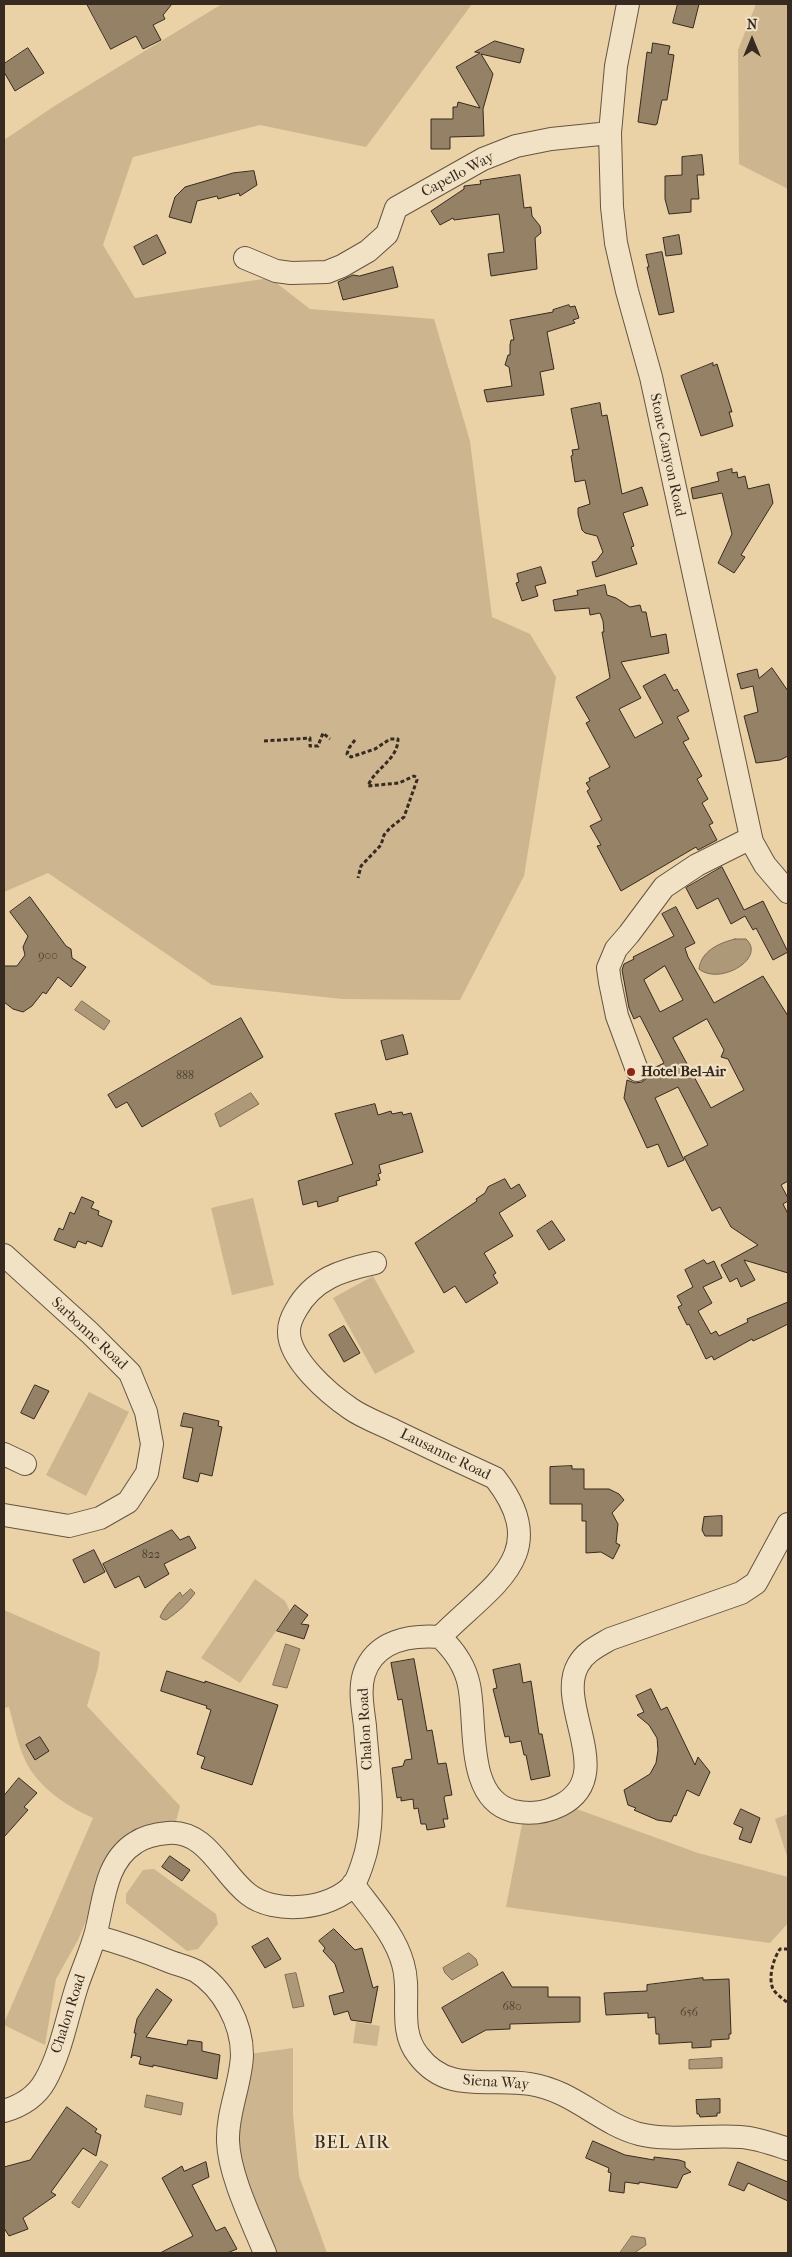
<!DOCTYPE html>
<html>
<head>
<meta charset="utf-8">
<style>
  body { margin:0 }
  #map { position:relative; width:792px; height:2257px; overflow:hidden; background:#ead2a6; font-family:"IM FELL French Canon",serif }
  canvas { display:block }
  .frame { position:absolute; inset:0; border:5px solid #372a20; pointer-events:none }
  .north { position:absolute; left:727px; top:15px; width:50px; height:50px; -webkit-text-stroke:4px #f1e2c5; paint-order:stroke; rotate:0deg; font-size:14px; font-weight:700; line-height:20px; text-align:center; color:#372a20 }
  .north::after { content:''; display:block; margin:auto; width:18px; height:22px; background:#372a20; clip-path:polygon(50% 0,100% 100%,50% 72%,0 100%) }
</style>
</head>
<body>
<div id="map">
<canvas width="792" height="2257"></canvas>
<div class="frame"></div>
<div class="north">N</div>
</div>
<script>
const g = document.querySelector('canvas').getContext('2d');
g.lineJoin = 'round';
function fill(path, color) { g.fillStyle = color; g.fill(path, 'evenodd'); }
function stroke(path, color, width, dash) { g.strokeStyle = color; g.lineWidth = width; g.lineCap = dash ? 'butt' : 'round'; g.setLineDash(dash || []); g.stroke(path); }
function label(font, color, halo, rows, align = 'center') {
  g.font = font + ' "IM FELL French Canon",serif'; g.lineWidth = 4.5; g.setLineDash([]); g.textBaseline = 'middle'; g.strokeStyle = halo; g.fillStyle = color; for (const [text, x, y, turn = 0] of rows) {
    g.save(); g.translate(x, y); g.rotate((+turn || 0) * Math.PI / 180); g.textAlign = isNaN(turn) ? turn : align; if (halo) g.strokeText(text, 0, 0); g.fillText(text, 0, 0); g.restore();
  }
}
fill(new Path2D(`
  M222 4H472L366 147 260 125 133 157 103 245 135 298 270 278 310 309 434 319 470 441 492 617 530 634 556 677 524 876 460 1000 342 999 212 985 48 873 4 892V140L56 105Z
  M756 4H788V189L739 164 738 50Z
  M253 1198 274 1285 232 1295 211 1208Z
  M373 1276 415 1352 375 1374 333 1298Z
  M89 1392 129 1412 86 1496 46 1475Z
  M255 1579 285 1601 290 1611 240 1683 201 1658Z
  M4 1610 100 1652 98 1668 87 1706 180 1806 173 1833 140 1831 94 1902 78 1940 56 1979 45 2045 4 2025V2023L93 1818C68 1807 39 1788 26 1762 18 1746 14 1725 9 1707L4 1708Z
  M563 1804 698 1853 788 1877V1923L770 1943 506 1907 524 1814Z
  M788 1814V1859L775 1819Z
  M154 1869 216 1914 218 1924 198 1949 187 1951 126 1903V1894L143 1870Z
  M356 2022 380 2026 377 2046 353 2043Z
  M293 2048V2115L299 2176 327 2253H265L250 2217 242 2160 237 2141 249 2054Z`), '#ccb58f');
const water = new Path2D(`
  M735 939H746C767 958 720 986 699 969 701 951 719 943 735 939Z
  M82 1001 110 1021 104 1030 75 1010Z
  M251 1093 259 1104 220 1127 215 1114Z
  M191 1589 195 1593C187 1604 178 1612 166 1620L162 1619 160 1617C164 1607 172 1599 180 1592L182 1596Z
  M286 1644 300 1649 287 1688 273 1685Z
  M469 1953 476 1959 478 1965 452 1980 445 1973 443 1968Z
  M296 1973 304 2006 293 2008 285 1975Z
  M722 2058V2068L689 2069V2060Z
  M147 2095 183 2103 181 2115 145 2107Z
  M101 2161 108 2165 79 2208 72 2203Z
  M632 2236 645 2238 646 2245 634 2253H620Z`);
fill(water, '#ad9978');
stroke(water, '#7e6d55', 1);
const building = new Path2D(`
  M87 4H172L163 15 165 19 153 25 161 40 143 49 136 36 111 49Z
  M678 4H699L693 28 673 23Z
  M495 41 524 49 520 63 481 54 493 74 483 109 484 136 450 137V149H431V119H453V107H457L458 102 480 108 456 67 480 53 475 52Z
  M653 43 670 46 668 54 674 55 667 100H662L657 124 655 125 638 122 647 52 651 53Z
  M28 48 44 73 15 91 4 72V64Z
  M702 155 704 175H697L699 199H691V212L669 214 665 199V176L682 175V157Z
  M254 171 257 185 240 196 239 193 218 199 217 196 197 201 191 223 169 217 175 197 185 187 233 173Z
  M520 175 524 208 531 207 532 216 540 226 541 233 535 238 537 269 491 276 488 254 504 252 499 214 454 220 453 218 440 225 431 211 464 189V186L481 184 480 181Z
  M157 235 166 253 143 265 134 247Z
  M679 235 682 254 666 256 663 238Z
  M662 252 674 312 659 315 647 267H649L646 255Z
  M393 267 398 287 343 300 338 282 353 275 359 276Z
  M569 305 570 307 575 306 579 318 573 320 575 323 547 332 554 369 540 372 544 395 487 402 484 390 512 386 509 367 505 365 508 355H510V345L511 340H514L510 320 553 312V310Z
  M713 363V366L717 364 732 412H729L733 426 701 436 681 376Z
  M600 403 602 416 607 415 622 494 642 487 648 505 623 513 634 546 631 547 637 564 596 577 592 562 596 561 603 552 597 536 585 533 582 530 578 514V508L590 504 585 480 575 482 571 456 573 455 572 450 579 449 571 409Z
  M732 469V473L737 472 738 478 745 476 748 489 769 484 773 503 741 555 745 557 734 573 718 563 732 534 722 493 693 499 691 488 719 481 717 473Z
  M541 567 546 583 535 586 538 596 522 601 516 583 519 582 517 574Z
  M605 585 607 595 616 598 630 607 640 605 642 612H646L651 637 666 634 669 653 621 662 641 698 619 709 635 738 663 723 643 686 665 674 674 691 677 689 689 711 677 717 689 739 683 742 702 776 697 779 708 799 702 803 713 823 709 825 717 840 698 850 696 847 621 891 597 846 601 845 590 826 602 820 587 791 590 789 586 783 590 781 589 778 610 767 586 723 590 721 576 697 610 678 602 632H604L603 621 600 613 590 615 589 608 555 611 553 600 578 595 577 591Z
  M772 668 788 691V756L780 760 756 763 744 716 758 712 753 686 741 689 737 674 757 669 759 678Z
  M722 867 744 910 763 901 788 952 773 960 756 928 753 930 745 916 731 924 718 898 697 909 686 888Z
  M30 897 66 946 71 949 72 958 86 967 71 987 58 977 46 994 43 992 32 1006 23 1012 13 1009 4 1002V966H17L25 955 23 947 28 936 10 912Z
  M676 907 695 943 685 948 688 957 714 1003 763 976 788 1016V1181L781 1185 788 1198V1201L783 1204 788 1214V1273L744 1260 755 1280 741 1287 737 1278 730 1282 721 1265 758 1245 731 1227 720 1207 712 1211 684 1157 708 1145 678 1087 655 1098 684 1160 668 1167 658 1144 647 1148 624 1098 627 1080 635 1083 642 1082 647 1078 650 1070 664 1063 640 1016 634 1019 629 1008 622 970 624 964 634 959 633 957 674 936 662 914ZM665 966 683 1000 660 1012 644 980ZM707 1019 724 1050 721 1057 728 1059 744 1090 711 1108 673 1038Z
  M241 1018 263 1057 142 1127 127 1102 116 1108 108 1095Z
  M403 1035 408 1054 386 1060 381 1041Z
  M375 1104 378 1115 391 1111 392 1114 402 1112 403 1115 411 1113 423 1152 379 1165 381 1173 378 1174 380 1180 376 1181 377 1185 338 1197V1201L318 1207 317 1201 303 1205 298 1181 353 1164 335 1114Z
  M505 1179 511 1189 519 1184 526 1196 499 1213 513 1236 484 1253 496 1273 493 1275 498 1283 466 1303 455 1286 444 1293 415 1243 477 1201 476 1199 485 1193 488 1187Z
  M82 1197 94 1202 91 1208 99 1211 98 1215 112 1221 102 1247 87 1241 86 1244 78 1241 75 1248 54 1240 59 1228 63 1230 70 1212 74 1214Z
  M552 1221 565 1240 549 1250 537 1231Z
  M704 1260 707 1264 714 1261 722 1278 703 1287 712 1303 698 1311 711 1334 716 1331 719 1336 748 1322 747 1319 788 1302V1324L764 1336 753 1341 752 1339 714 1360 712 1356 706 1359 689 1324 687 1325 678 1307 682 1305 677 1296 693 1287 685 1270Z
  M344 1326 360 1353 344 1362 329 1335Z
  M35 1385 49 1391 34 1419 21 1413Z
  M184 1413 219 1421 218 1426 222 1427 212 1476 200 1473 198 1482 183 1478 193 1428 181 1426Z
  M572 1466V1469H584V1489H609L619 1494 624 1500 612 1513 618 1524 616 1543 620 1545 613 1559 601 1552 586 1553V1521H582V1504H550V1467Z
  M722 1516V1536H705L702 1530 704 1517Z
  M172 1530 180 1540 189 1536 196 1548 164 1564 169 1574 145 1588 139 1576 115 1588 103 1564Z
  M94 1550 105 1572 84 1583 73 1560Z
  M295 1605 308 1615 301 1624 309 1625 304 1639 277 1631Z
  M414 1659 427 1731 432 1730 438 1764 446 1763 452 1795 445 1796 444 1798 448 1819H443L445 1827 427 1830 426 1824H421L418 1808 414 1809 413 1799 401 1801V1797L397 1798 392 1768 403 1766 405 1760 412 1759 402 1699 398 1700 391 1663Z
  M520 1664 523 1683 531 1681 539 1734H542L550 1776 531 1780 526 1755H524L521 1741 510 1743 509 1736 505 1737 493 1689 497 1688 493 1670Z
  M167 1671 205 1683V1681L278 1705 252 1785 201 1768 205 1757 197 1754 211 1710 206 1708 207 1706 161 1691Z
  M651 1689 661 1710 667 1707 695 1765 698 1757 710 1772 699 1796 687 1790 676 1816 674 1815 671 1822 657 1820 634 1810 636 1808 628 1805 624 1790 650 1774 656 1763 658 1750 657 1738 649 1725 637 1715 644 1712 636 1696Z
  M40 1737 49 1751 35 1760 26 1745Z
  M19 1778 37 1793 24 1807 28 1810 4 1837V1796Z
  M741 1809 760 1818 751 1843 739 1839 743 1828 734 1824Z
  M170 1856 190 1870 182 1881 162 1867Z
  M334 1929 355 1950 362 1948 373 1988 378 1986 371 2023 351 2020 348 2011 334 2015 329 1996 344 1992 335 1964 323 1951 325 1948 319 1941Z
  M268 1938 281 1959 265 1968 252 1947Z
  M503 1972 512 1987H548V1997H580V2022L510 2024V2029L486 2030 462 2043 442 2008Z
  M703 1978V1980L729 1979 731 2034H729V2039L711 2040V2047L692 2048V2042L659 2044V2034H656L655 2017 648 2018V2013L606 2015 604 1993 647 1991V1985Z
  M157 1989 172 2000 146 2037 187 2045 188 2040 202 2042V2051L220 2055 217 2079 153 2065V2067L139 2064 141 2057 133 2055 131 2058 136 2033H134L137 2019Z
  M720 2099V2113H717V2116L700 2117 699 2114H697L696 2100Z
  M67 2107 97 2129 95 2132 101 2135 96 2156 83 2148 51 2192 56 2195 23 2218 28 2229 9 2236 4 2228V2167L30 2160Z
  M593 2141 625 2155 654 2160V2157L679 2160 685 2162V2167L691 2172 683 2175 677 2188 639 2182V2184L625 2182 624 2193 609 2191 611 2173 608 2172 609 2168 586 2158Z
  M206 2162 209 2177 192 2185 216 2231 225 2227 237 2249 227 2253H160L193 2236 162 2178 182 2166 184 2171Z
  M738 2162 788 2182V2201L748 2183 744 2191 729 2185Z`);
fill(building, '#948166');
stroke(building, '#372a20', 1);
const minor = new Path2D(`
  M628 4 616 66 610 133 612 207 616 243 627 291 651 377 752 842 765 865 788 892
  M245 258 276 271 291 273 327 272 342 266 368 251 387 234 396 208 483 159 516 146 551 139 610 133
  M637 1070 617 1016 610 982 608 968 616 949 629 934 664 887 697 865 751 838
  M4 1255 90 1333 130 1373 146 1412 152 1444 147 1473 128 1502 100 1518 69 1526 4 1515
  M375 1263C342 1270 313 1279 296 1310 293 1315 289 1324 289 1331 288 1359 329 1394 351 1409 364 1418 381 1424 395 1431 428 1447 462 1463 495 1478 555 1555 490 1586 440 1637
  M4 1454 25 1464
  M353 1884C371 1909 395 1934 403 1964 412 1994 397 2029 418 2055 448 2095 489 2077 530 2084 574 2091 599 2123 639 2134 672 2142 707 2134 741 2137 757 2138 773 2144 788 2149
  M95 1936C121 1943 146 1952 171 1962 179 1965 188 1967 196 1971 223 1988 242 2023 242 2055 241 2084 227 2112 228 2141 229 2175 252 2221 265 2253
  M4 2111C21 2106 36 2097 45 2081 61 2053 67 2017 77 1986 83 1968 91 1951 96 1932 104 1901 105 1862 135 1843 145 1836 156 1834 168 1833 207 1830 221 1873 248 1894 274 1915 331 1910 353 1885 357 1880 360 1871 362 1865 378 1821 368 1771 365 1726 363 1709 359 1690 364 1674 375 1640 411 1635 440 1637 454 1650 465 1665 469 1685 477 1723 465 1799 513 1811 531 1815 545 1813 561 1805 618 1775 555 1705 578 1665 585 1652 598 1646 610 1639L741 1593 756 1583 788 1524`);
stroke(minor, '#645442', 24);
stroke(new Path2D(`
  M355 740 349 748 347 754 351 757 375 749 390 739H398C398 760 374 769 368 786L399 783 414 776 416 777 417 780 404 817 390 828 384 835 381 845 361 866 358 878
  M264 741 310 738V746H318L323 733 330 739
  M788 1949H780C773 1959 768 1978 773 1989 776 1994 783 1999 788 2003`), '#372a20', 3, [4, 2.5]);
stroke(minor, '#f1e2c5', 22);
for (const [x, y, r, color] of [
  [631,1072,5,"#8f2418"]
]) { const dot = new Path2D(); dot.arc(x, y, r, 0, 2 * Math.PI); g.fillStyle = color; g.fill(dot); stroke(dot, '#f1e2c5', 2); }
label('12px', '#4e4032', null, [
  ["900",48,956],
  ["888",185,1076],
  ["822",151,1555],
  ["680",512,2007],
  ["656",689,2013]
]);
label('15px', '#372a20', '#f1e2c5', [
  ["Capello Way",458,175,-28],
  ["Stone Canyon Road",667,455,78],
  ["Sarbonne Road",89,1334,43],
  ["Lausanne Road",445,1455,26],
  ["Chalon Road",366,1729,-93],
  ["Chalon Road",69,2014,-72],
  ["Siena Way",496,2083,4]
]);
label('bold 15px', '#372a20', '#f1e2c5', [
  ["Hotel Bel-Air",641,1072]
], 'left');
g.letterSpacing = '1px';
label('18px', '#372a20', '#f1e2c5', [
  ["BEL AIR",352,2144]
]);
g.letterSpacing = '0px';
</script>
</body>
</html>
